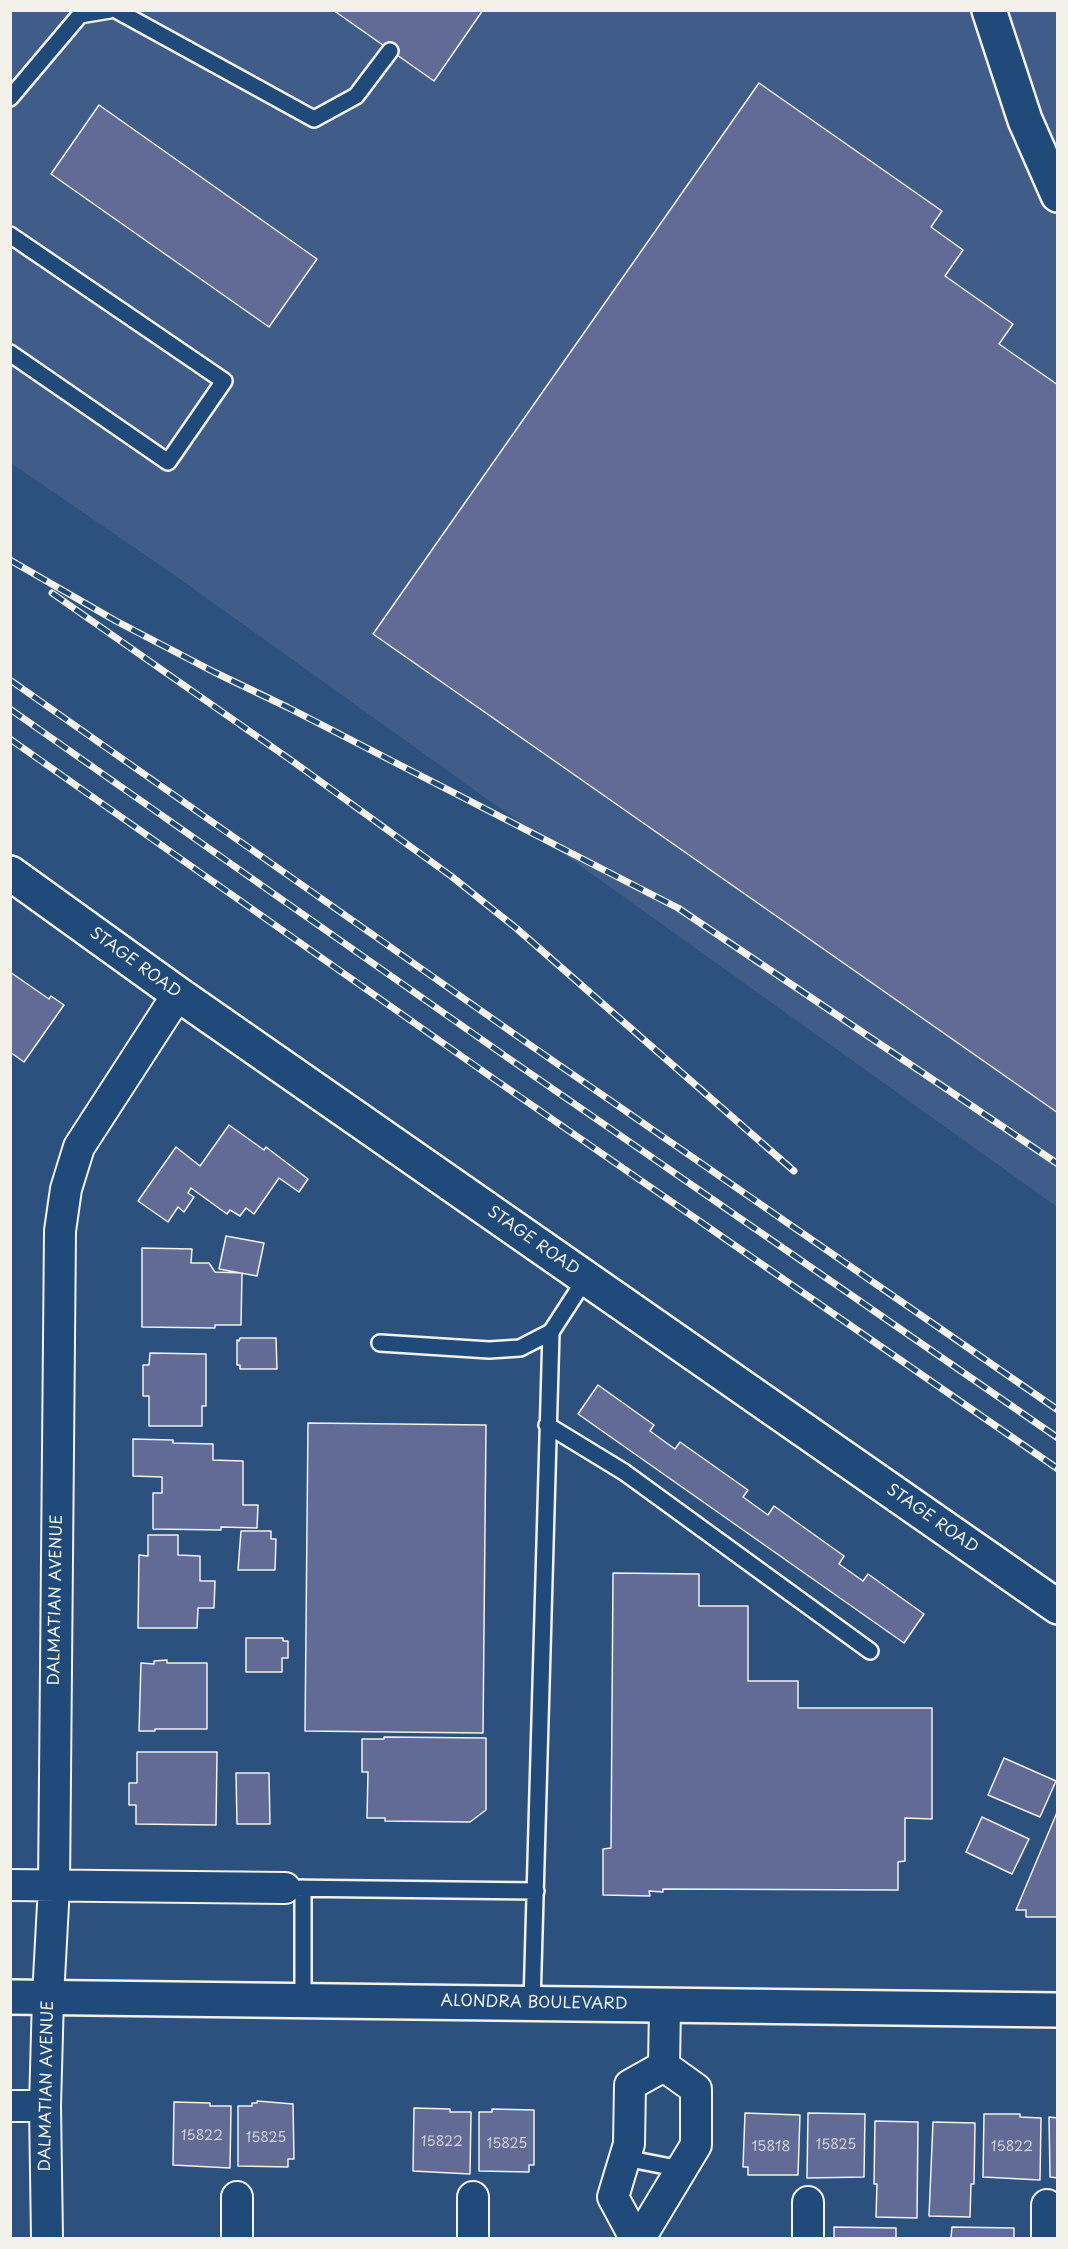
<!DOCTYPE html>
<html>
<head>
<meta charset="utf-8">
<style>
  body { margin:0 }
  #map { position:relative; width:1068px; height:2249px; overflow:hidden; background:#2c517f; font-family:"Playpen Sans",sans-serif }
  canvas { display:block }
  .frame { position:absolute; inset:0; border:12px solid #f4f1e8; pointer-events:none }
</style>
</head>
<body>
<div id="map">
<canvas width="1068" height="2249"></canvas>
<div class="frame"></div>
</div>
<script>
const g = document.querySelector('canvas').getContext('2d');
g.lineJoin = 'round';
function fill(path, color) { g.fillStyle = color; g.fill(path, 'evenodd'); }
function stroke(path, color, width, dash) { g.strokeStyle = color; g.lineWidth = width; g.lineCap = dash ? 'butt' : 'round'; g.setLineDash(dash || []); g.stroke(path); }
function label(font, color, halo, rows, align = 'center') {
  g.font = font + ' "Playpen Sans",sans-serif'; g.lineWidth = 4.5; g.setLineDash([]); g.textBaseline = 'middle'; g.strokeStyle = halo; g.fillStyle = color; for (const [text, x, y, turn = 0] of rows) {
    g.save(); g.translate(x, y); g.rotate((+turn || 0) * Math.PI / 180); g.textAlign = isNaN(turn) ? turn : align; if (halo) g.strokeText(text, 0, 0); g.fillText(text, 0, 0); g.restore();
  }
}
fill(new Path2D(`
  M11 11H1057V1207L170 572 11 463Z`), '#405c88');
const building = new Path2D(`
  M333 10H483L434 81Z
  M759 83 942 211 931 227 963 250 945 276 1013 324 999 344 1058 385V1113L373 634Z
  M99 105 317 259 269 327 51 174Z
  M10 972 49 999 51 996 64 1005 24 1062 10 1052Z
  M229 1125 264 1150 266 1147 308 1179 299 1192 279 1178 254 1214 246 1208 240 1216 230 1210 227 1214 191 1188 188 1193 194 1197 184 1212 178 1207 168 1222 138 1201 176 1147 200 1166Z
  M226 1236 264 1243 257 1276 219 1269Z
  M142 1248 192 1249 191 1263H209L215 1272 242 1273 241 1325H215V1328L142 1327Z
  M240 1338H276L277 1369H240V1365H237V1340L239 1341Z
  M150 1353 206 1354V1406H202V1426H149V1396H143V1365H149Z
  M598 1385 654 1425 650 1431 675 1449 680 1442 748 1490 743 1497 768 1515 774 1506 844 1556 839 1564 863 1581 868 1574 924 1614 904 1643 578 1414Z
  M308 1423 486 1425 483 1733 305 1731Z
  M133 1439 173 1440V1443L213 1444V1460L243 1461V1505H258L257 1528 221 1527V1530L153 1529V1493H162V1477L133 1476Z
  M241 1531H271V1539H276L275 1570H238Z
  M148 1535H178V1555L200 1556V1581H215L214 1608H198L197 1628H138L139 1555 148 1556Z
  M613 1573 699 1574V1606H748V1681H798V1708H932V1819L905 1818V1861L898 1862V1890L663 1889V1892L649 1891 650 1896 603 1895V1849L611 1848Z
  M246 1638H283V1641H288V1658H282V1672H246Z
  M167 1660V1663H207V1729H155V1731H139L141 1663 154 1664V1661Z
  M384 1737 486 1738V1810L470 1822 385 1821V1818H367L368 1772H362V1739H384Z
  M137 1752H217L216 1825 136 1824V1805H129V1783H137Z
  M1004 1758 1056 1781 1040 1817 988 1795Z
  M236 1773H269L270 1824H237Z
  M1058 1810V1917H1026V1910H1016Z
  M982 1817 1029 1839 1012 1874 966 1852Z
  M257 2101 293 2104 294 2159H288V2167L238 2166V2106H252V2103H257Z
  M174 2102 210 2103V2106H231L230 2168 173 2165Z
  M414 2108 450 2109V2112H471L470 2174 413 2171Z
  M492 2109 534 2110V2165H529V2172L479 2171V2112H492Z
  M745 2113 800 2115 798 2175H748V2167H743Z
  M808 2113 865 2114 864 2177 807 2178Z
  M984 2114H1020V2117L1041 2118 1040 2180 983 2177Z
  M1049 2117 1058 2118V2178L1050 2177Z
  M875 2121 918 2122 917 2218 876 2217 877 2184H874Z
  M933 2122 975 2123 974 2184H971L970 2217 929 2216Z
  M834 2227 896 2228V2238H834Z
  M952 2227 1014 2228V2238H951Z`);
fill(building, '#616b95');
stroke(building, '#f4f1e8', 1.5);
const lane = new Path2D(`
  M116 10 314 119 356 96 390 51
  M10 98 80 15 110 10
  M10 235 224 381 168 462 10 353
  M380 1343 489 1350 520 1348 551 1332
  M547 1425 624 1472 870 1651
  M285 1888 536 1891
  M303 2001V1888
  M532 2003 551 1332 586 1278
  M625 2158 681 2169`);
const street = new Path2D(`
  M10 1885 285 1888
  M664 2066 665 2005
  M10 2106H45
  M47 2238 45 2106 48 1997 54 1886 60 1231 66 1189 79 1147 178 994
  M237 2238V2197
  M473 2238V2197
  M635 2238 613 2197 629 2144 630 2085 664 2066
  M640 2238 696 2145V2089L664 2066
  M808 2238V2202
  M1047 2238V2205`);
const secondary = new Path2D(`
  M989 10 1025 120 1058 195
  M10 873 178 994 1058 1607
  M10 1997 1058 2010`);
stroke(lane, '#f4f1e8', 20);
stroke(street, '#f4f1e8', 34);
stroke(secondary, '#f4f1e8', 38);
stroke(lane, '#1f4a7a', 15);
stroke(street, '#1f4a7a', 30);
stroke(secondary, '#1f4a7a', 33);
const rail = new Path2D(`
  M10 560 116 621 214 672 287 707 678 908 1058 1164
  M52 593 295 763 451 876 516 928 794 1171
  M10 680 520 1038 1058 1410
  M10 709 508 1058 1058 1438
  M10 739 494 1079 1058 1469`);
stroke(rail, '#f4f1e8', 7);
stroke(rail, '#1f4a7a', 4.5, [14]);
label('14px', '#cfd0d3', null, [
  ["15822",202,2136],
  ["15825",266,2138],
  ["15822",442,2142],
  ["15825",507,2144],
  ["15825",836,2145],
  ["15818",771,2147],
  ["15822",1012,2147]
]);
label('16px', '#f4f1e8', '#1f4a7a', [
  ["STAGE ROAD",135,963,36],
  ["STAGE ROAD",533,1241,35],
  ["STAGE ROAD",932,1519,35],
  ["DALMATIAN AVENUE",56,1600,-89],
  ["ALONDRA BOULEVARD",534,2003,1],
  ["DALMATIAN AVENUE",47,2086,-89]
]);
</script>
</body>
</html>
